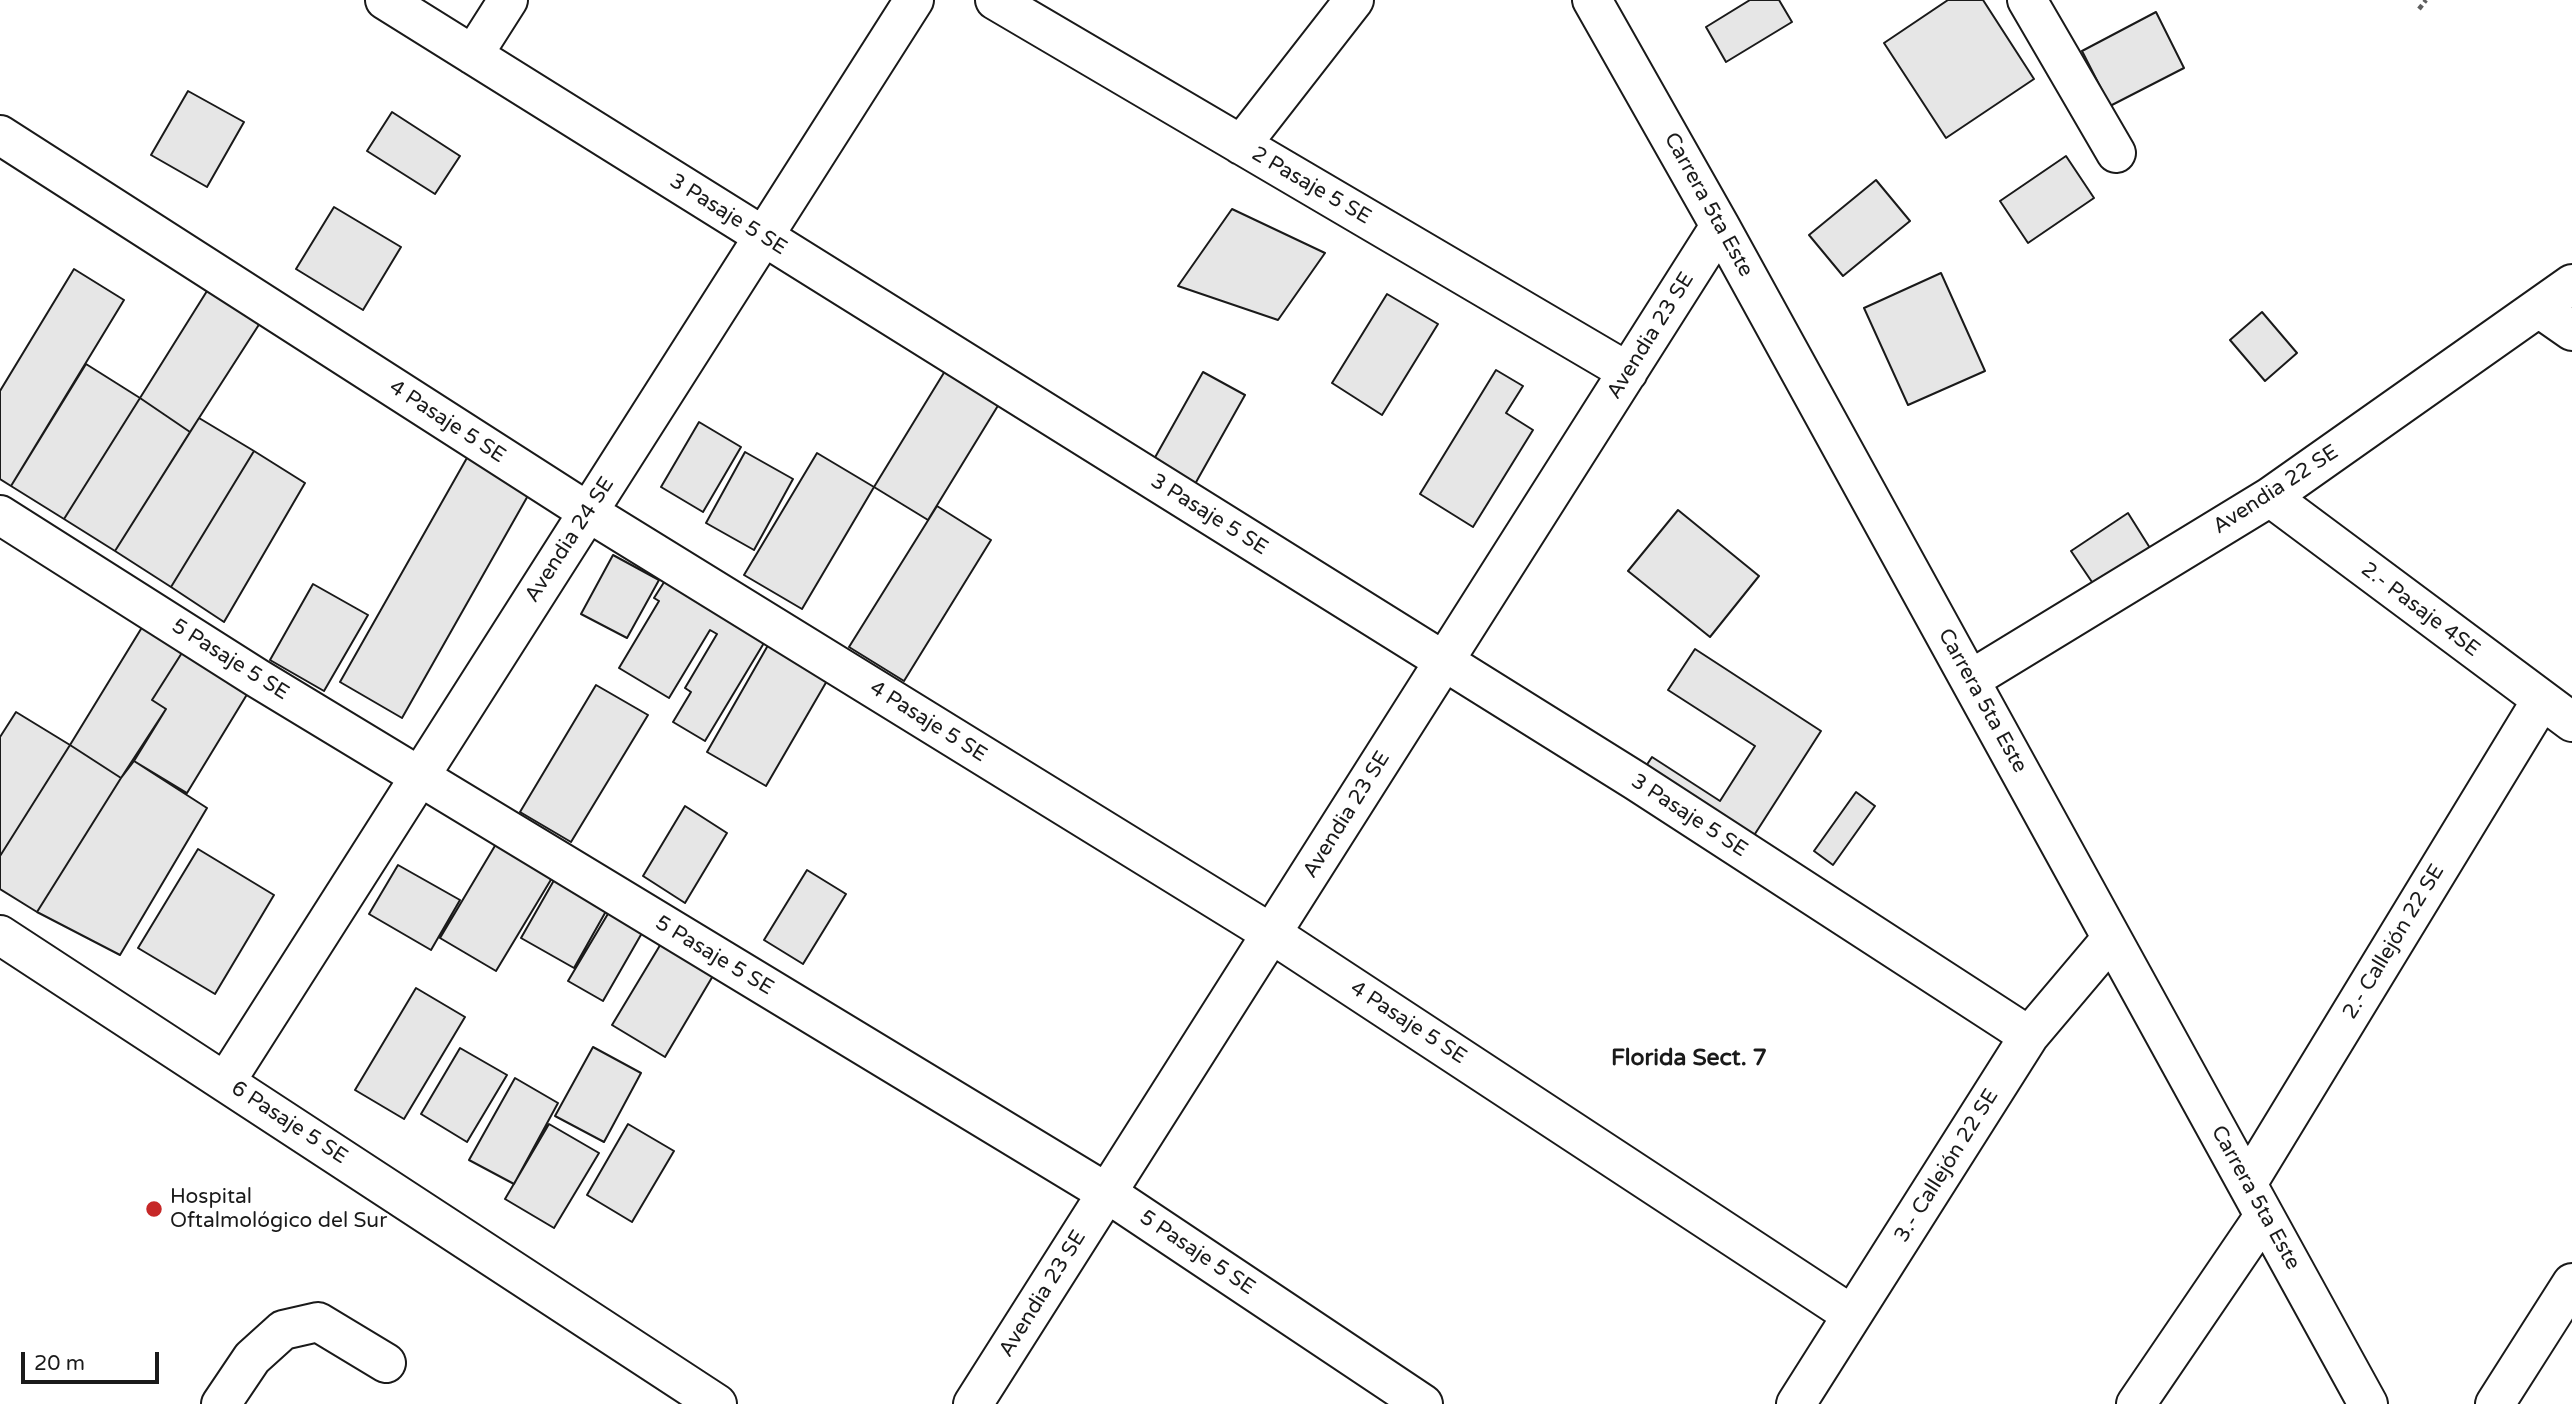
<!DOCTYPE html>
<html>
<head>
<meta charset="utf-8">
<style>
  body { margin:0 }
  #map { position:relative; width:2572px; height:1404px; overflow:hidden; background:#fff; font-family:"Varela Round",sans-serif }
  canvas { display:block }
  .scale { position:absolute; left:21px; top:1352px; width:138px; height:32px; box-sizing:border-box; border:4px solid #1a1a1a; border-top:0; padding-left:9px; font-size:21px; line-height:24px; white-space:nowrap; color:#1a1a1a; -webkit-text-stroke:5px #fff; paint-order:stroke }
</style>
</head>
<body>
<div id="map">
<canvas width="2572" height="1404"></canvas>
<div class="scale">20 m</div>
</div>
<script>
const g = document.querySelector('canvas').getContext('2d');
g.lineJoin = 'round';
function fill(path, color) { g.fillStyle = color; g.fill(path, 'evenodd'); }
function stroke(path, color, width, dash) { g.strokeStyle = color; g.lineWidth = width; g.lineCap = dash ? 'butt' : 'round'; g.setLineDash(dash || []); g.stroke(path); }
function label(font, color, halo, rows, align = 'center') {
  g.font = font + ' "Varela Round",sans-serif'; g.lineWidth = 5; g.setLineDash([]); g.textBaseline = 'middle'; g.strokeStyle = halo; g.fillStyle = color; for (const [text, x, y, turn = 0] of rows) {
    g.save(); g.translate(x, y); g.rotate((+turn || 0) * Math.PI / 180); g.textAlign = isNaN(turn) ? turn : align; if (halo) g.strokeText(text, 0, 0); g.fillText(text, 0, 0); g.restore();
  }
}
const building = new Path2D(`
  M1750 0H1779L1792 22 1726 62 1706 27Z
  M1948 0H1983L2034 79 1946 138 1884 43Z
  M2156 12 2184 68 2110 106 2082 51Z
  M188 91 244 122 207 187 151 155Z
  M392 112 460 156 435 194 367 151Z
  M2066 156 2094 198 2028 243 2000 201Z
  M1876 180 1910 221 1843 276 1809 235Z
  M334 207 401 247 363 310 296 269Z
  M1232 209 1325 253 1278 320 1178 286Z
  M74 269 124 300 11 486 0 479V391Z
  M1941 273 1985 371 1908 405 1864 308Z
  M217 275 269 309 190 432 140 398Z
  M1387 294 1438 324 1382 415 1332 383Z
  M2262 312 2297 353 2265 381 2230 340Z
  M86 364 140 398 64 519 11 486Z
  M1496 370 1523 386 1506 413 1533 430 1473 527 1420 494Z
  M945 371 999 404 928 520 874 487Z
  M1203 372 1245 395 1195 484 1153 461Z
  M140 398 190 432 115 551 64 519Z
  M199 418 254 451 171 587 115 551Z
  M699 422 741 447 703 512 661 487Z
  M472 449 534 485 402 718 340 682Z
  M254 451 305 483 224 622 171 587Z
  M745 452 793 479 754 550 706 523Z
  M817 453 874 487 802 609 744 575Z
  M937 506 991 540 904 681 849 647Z
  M1678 510 1759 576 1710 637 1628 571Z
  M2128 513 2150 548 2094 585 2071 551Z
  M613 555 659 580 627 638 581 614Z
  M673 568 773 628 705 741 673 722 691 692 685 688 717 634 710 630 669 698 619 668 659 601 654 598Z
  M313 584 368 615 324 691 270 660Z
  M152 611 192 637 152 700 166 709 121 778 70 745Z
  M775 633 835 667 766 786 707 752Z
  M192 637 257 678 187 793 134 761 166 709 152 700Z
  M1695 649 1821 731 1744 851 1636 781 1652 757 1720 801 1755 746 1668 690Z
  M596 685 648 715 571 842 520 812Z
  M16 712 70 745 0 856V737Z
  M70 745 121 778 37 912 0 889V856Z
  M134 761 207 808 120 955 37 912 121 778Z
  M1856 792 1875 806 1833 865 1814 851Z
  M685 806 727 833 685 903 643 876Z
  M502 834 558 868 496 971 440 938Z
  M198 849 274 895 215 994 138 948Z
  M398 865 460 900 431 950 369 914Z
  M561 868 614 897 574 968 521 938Z
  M807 870 846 894 803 964 764 940Z
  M612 907 646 926 603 1001 568 981Z
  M665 937 717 969 665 1057 612 1025Z
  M416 988 465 1017 404 1119 355 1090Z
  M593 1047 641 1073 604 1142 555 1116Z
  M460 1048 507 1075 467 1142 421 1114Z
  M515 1078 558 1103 514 1184 469 1160Z
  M549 1124 599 1153 554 1228 505 1199Z
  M628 1124 674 1151 632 1222 587 1195Z`);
fill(building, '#e6e6e6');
stroke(building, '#1a1a1a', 2);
const minor = new Path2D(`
  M385 0 1636 781 2029 1036
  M995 0 1628 372
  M1592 0 1720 226 2368 1404
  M2027 0 2116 153
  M473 55 508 0
  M0 135 588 512 1272 934 1852 1315
  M1241 145 1354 0
  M2539 308 2572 331
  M2270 497 2572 722
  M0 515 257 678 1107 1193 1423 1404
  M1970 680 2270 497 2572 284
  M0 935 717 1404
  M226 1081 914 0
  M2247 1184 2541 701
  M221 1404 252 1358 283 1330 318 1322 386 1363
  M973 1404 1720 226
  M1796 1404 2029 1036 2111 939
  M2136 1404 2264 1216
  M2495 1404 2572 1283`);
stroke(minor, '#1a1a1a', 42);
stroke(new Path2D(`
  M2419 9 2426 0`), '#5f5f5f', 4.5, [5, 3.5]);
stroke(minor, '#fff', 38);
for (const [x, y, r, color] of [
  [154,1209,9,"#c62828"]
]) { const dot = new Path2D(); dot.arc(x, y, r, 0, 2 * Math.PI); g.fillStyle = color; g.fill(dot); stroke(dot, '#fff', 2.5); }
label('21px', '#1a1a1a', '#fff', [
  ["2 Pasaje 5 SE",1311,186,30],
  ["Carrera 5ta Este",1708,205,61],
  ["3 Pasaje 5 SE",728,215,32],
  ["Avendia 23 SE",1651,336,-58],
  ["4 Pasaje 5 SE",447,422,33],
  ["Avendia 22 SE",2276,490,-33],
  ["3 Pasaje 5 SE",1209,515,32],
  ["Avendia 24 SE",570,540,-57],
  ["2.- Pasaje 4SE",2420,610,37],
  ["5 Pasaje 5 SE",230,660,32],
  ["Carrera 5ta Este",1982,701,61],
  ["4 Pasaje 5 SE",928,722,32],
  ["Avendia 23 SE",1347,815,-58],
  ["3 Pasaje 5 SE",1689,816,33],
  ["2.- Callejón 22 SE",2394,942,-59],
  ["5 Pasaje 5 SE",714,956,31],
  ["4 Pasaje 5 SE",1408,1023,33],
  ["6 Pasaje 5 SE",289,1123,33],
  ["3.- Callejón 22 SE",1947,1166,-58],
  ["Carrera 5ta Este",2255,1198,61],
  ["5 Pasaje 5 SE",1197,1253,34],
  ["Avendia 23 SE",1043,1294,-58]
]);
label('21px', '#1a1a1a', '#fff', [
  ["Hospital",170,1197],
  ["Oftalmológico del Sur",170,1221]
], 'left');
label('bold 23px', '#1a1a1a', '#fff', [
  ["Florida Sect. 7",1689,1059]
]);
</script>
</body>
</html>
